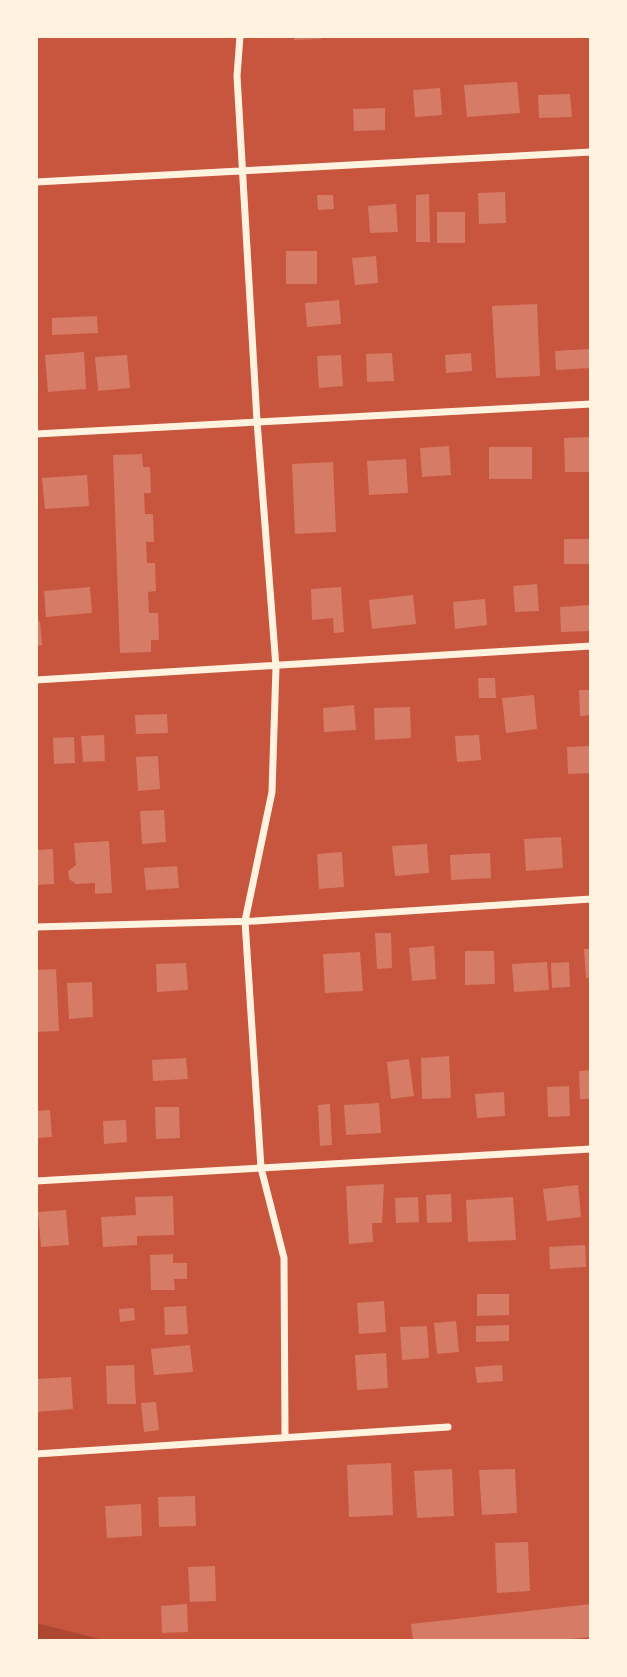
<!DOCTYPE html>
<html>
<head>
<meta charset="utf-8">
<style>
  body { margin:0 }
  #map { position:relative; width:627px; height:1677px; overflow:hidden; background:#c8553d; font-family:Inter,sans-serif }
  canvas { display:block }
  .frame { position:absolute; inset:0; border:38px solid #fff3e0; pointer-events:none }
</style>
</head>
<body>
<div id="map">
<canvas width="627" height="1677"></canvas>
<div class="frame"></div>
</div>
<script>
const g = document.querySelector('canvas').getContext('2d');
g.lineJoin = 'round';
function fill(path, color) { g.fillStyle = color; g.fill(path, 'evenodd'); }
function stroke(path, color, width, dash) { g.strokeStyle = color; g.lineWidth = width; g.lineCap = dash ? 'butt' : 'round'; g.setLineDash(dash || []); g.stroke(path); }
fill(new Path2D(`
  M36 1623 108 1641H36Z`), '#ae4732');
fill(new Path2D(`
  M294 36H321V39L294 40Z
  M517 82 520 113 467 117 464 85Z
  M440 88 442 115 415 117 413 90Z
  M570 94 572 117 539 118 538 95Z
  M385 108V130L354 131 353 109Z
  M505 192 506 223 479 224 478 193Z
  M429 194 430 242H416V195Z
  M317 195H333L334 209 318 210Z
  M396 204 398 232 370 233 368 206Z
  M437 212H465V243H437Z
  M286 251H317V284H286Z
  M376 256 378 283 355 285 352 258Z
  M339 300 341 324 307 327 305 303Z
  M537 304 540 376 496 378 492 306Z
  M97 316 98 333 52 335V318Z
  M590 349 591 368 556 370 555 351Z
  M84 352 86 389 48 392 45 355Z
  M392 353 394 381 367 382 366 354Z
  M471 353 472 371 446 373 445 355Z
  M127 355 130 388 98 391 95 357Z
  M341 355 343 386 319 388 317 356Z
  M591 437V472H565L564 438Z
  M449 446 451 475 422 477 420 448Z
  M489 447H532V479H489Z
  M142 454 143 467H150L151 493H144L145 514H153L154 542H146L147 563H155L156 591 148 592 149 613H158L159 640H151V652L120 653 113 455Z
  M406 459 408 493 369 495 367 461Z
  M333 462 336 532 295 534 292 464Z
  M87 475 89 506 45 509 42 478Z
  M564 539H591V564H564Z
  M537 584 539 611 515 612 513 586Z
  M90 587 92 613 46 617 44 591Z
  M341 587 344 632 334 633 333 618 312 620 311 589Z
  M413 595 416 624 372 629 369 600Z
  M485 599 487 625 455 629 453 602Z
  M591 605V631L561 632 560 607Z
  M40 621 42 645 36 646V622Z
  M478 678H495L496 698H479Z
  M579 690H591V715L580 716Z
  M534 695 537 729 506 733 502 698Z
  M354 705 356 730 324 732 323 708Z
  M410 707 411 738 375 740 374 708Z
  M167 714 168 733 136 734 135 715Z
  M104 735 105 761 83 762 81 736Z
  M479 735 481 760 457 762 455 736Z
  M74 737 75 763 54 764 53 738Z
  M591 746V773L568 774 567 747Z
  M158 756 160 789 138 791 136 757Z
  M164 810 166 842 142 844 140 811Z
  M561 837 563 868 526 871 524 839Z
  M109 841 112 893 95 894V883L76 884 69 879 68 871 76 865 74 843Z
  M427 844 429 873 395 876 392 846Z
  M53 849 54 884 36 885V850Z
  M342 852 344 887 319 889 317 854Z
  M490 853 491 878 451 880 450 855Z
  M177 866 179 888 146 890 144 868Z
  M375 933H391L392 968 377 969Z
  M434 946 436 979 412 981 409 948Z
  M584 949H591V978H586Z
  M465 951H494L495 984 465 985Z
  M360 952 363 991 325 993 323 954Z
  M547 962 549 990 514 992 512 964Z
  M569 962 570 987 552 988 551 963Z
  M186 963 188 990 157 992 156 964Z
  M56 969 59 1031 36 1032V970Z
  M92 982 93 1017 69 1019 67 983Z
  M449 1056 451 1098 422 1099 421 1058Z
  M186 1058 188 1079 153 1081 152 1060Z
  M409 1059 414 1096 391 1099 387 1062Z
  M591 1070V1099H580L579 1071Z
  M569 1086 570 1116 548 1117 547 1087Z
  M504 1092 505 1116 477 1118 475 1094Z
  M379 1103 381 1133 346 1135 344 1105Z
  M330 1104 332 1145 320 1146 318 1105Z
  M155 1107H179L180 1138 156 1139Z
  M50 1110 52 1137 36 1138V1111Z
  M126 1120 127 1142 104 1144 103 1121Z
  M384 1184 382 1223H372L373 1242 349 1244 346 1186Z
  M578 1185 581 1217 547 1221 543 1189Z
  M451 1194 452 1222 427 1223 426 1195Z
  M173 1196 174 1235 137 1236V1245L103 1247 101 1217 136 1215 135 1197Z
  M418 1197 419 1222 396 1223 395 1198Z
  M513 1197 516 1240 468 1242 466 1200Z
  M66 1210 69 1245 41 1247 38 1212Z
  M585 1245 586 1267 550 1269 549 1247Z
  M173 1254V1263H187V1279H174L175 1290H151L150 1255Z
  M477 1294H509V1315L477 1316Z
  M384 1301 386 1332 359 1334 357 1303Z
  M186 1306 188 1334 165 1335 164 1307Z
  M134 1308 135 1320 120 1322 119 1309Z
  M456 1321 459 1352 437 1354 434 1323Z
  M509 1325V1341L476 1342V1326Z
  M427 1326 429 1358 402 1360 400 1327Z
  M190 1345 193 1372 154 1375 151 1349Z
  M386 1353 388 1388 357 1390 355 1355Z
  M134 1365 136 1404H107L106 1366Z
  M502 1365 503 1381 477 1383 475 1367Z
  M71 1377 73 1409 36 1412V1379Z
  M156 1402 159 1430 144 1432 141 1403Z
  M391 1463 393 1515 349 1517 347 1465Z
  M452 1469 454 1516 417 1518 414 1471Z
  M515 1469 517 1513 482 1515 479 1470Z
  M195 1496 196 1526 159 1527 158 1497Z
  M141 1504 142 1536 107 1538 105 1506Z
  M528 1542 530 1591 497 1593 495 1543Z
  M215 1566 216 1601 190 1602 188 1567Z
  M187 1604 188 1632 162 1633 161 1606Z
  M591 1604V1637L551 1641H413L411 1624Z`), '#d67c66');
stroke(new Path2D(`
  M240 36 237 76 257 421 276 667 272 792 245 921 261 1168 284 1258 285 1435
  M36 182 591 152
  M36 434 591 404
  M36 680 591 646
  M36 927 255 921 591 899
  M36 1181 591 1149
  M36 1454 448 1427`), '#fff3e0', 7);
</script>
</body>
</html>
